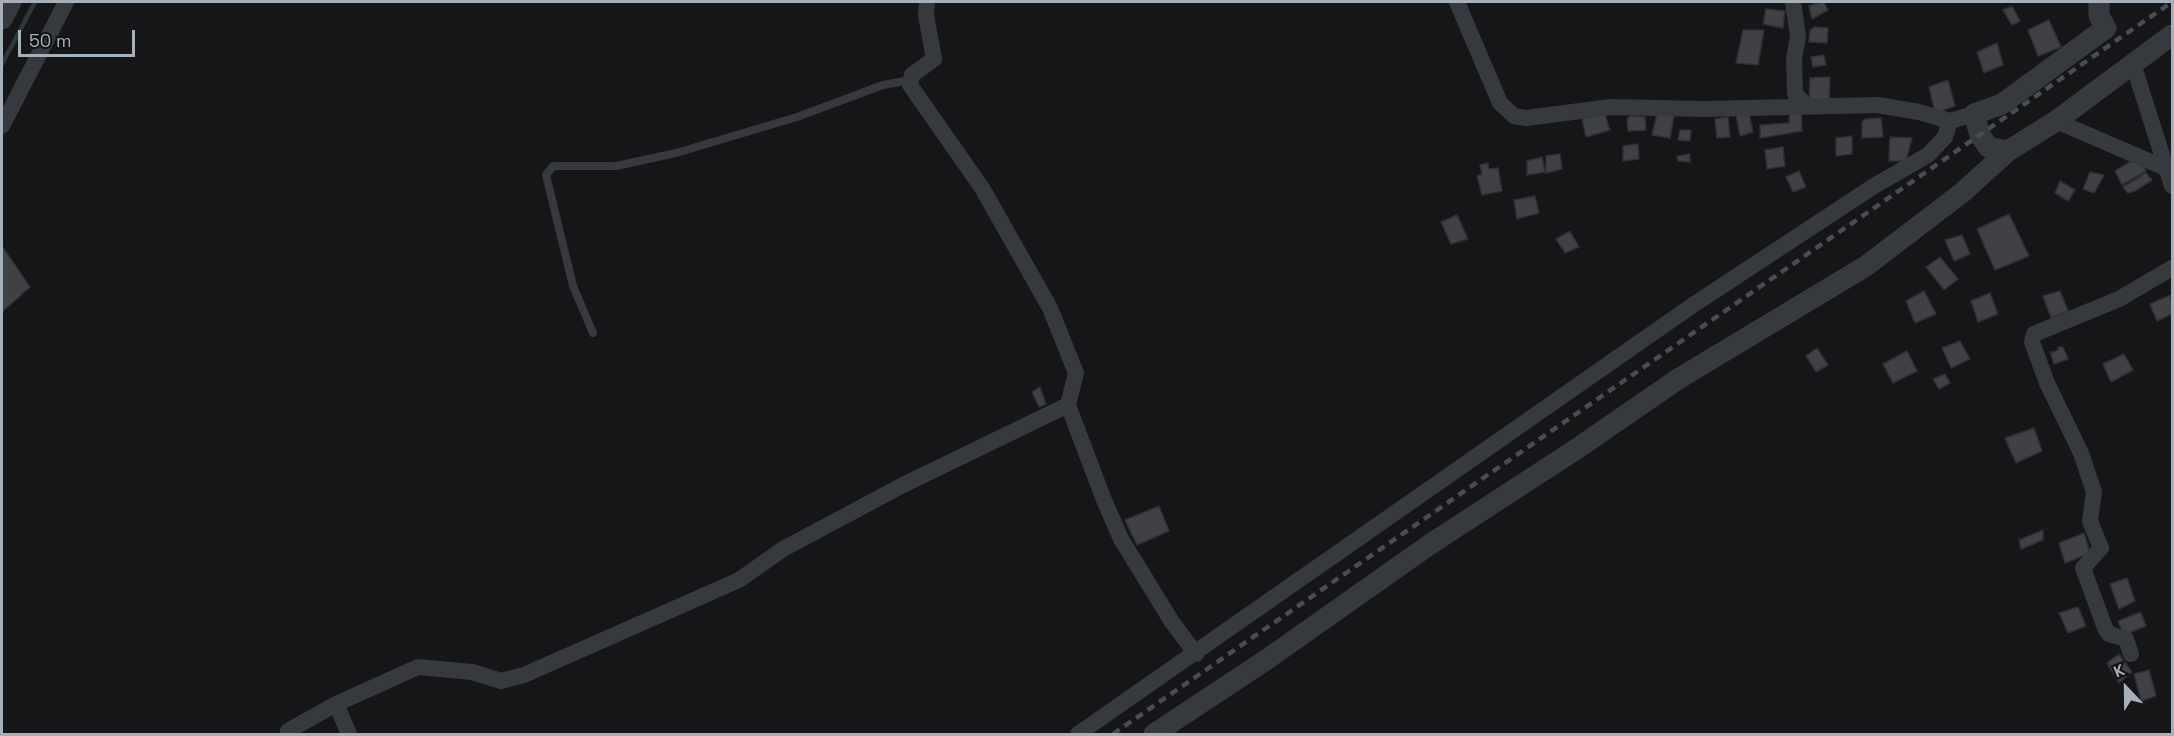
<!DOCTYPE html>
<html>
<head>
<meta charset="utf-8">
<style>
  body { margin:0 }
  #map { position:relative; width:2174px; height:736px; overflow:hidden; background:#161618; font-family:"Space Grotesk",sans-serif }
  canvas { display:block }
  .frame { position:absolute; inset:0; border:3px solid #a7b0b8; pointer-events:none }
  .north { position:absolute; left:2096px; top:658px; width:60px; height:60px; -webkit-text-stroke:4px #111113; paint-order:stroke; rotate:338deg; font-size:16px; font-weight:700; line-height:24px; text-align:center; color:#a7b0b8 }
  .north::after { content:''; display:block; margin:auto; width:21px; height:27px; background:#a7b0b8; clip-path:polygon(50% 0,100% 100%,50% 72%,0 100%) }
  .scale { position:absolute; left:18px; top:30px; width:117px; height:27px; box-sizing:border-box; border:3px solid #a7b0b8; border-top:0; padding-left:8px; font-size:18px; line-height:21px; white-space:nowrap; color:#a7b0b8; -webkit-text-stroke:4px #111113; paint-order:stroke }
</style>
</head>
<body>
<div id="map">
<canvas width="2174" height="736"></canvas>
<div class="frame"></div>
<div class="north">K</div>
<div class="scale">50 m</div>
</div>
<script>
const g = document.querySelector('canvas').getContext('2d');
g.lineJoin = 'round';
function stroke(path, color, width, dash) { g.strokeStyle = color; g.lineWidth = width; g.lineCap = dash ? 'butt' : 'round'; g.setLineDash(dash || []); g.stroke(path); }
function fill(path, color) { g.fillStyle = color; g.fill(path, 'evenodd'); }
stroke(new Path2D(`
  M2 64 35 2`), '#2b383c', 4.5);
const building = new Path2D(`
  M1820 2H1824L1828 10 1812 19 1809 6Z
  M2012 6 2020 21 2012 25 2003 10Z
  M1766 9 1785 11 1783 28 1763 24Z
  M2049 20 2061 47 2038 56 2028 30Z
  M1815 27 1828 28 1827 43 1809 42 1810 30Z
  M1743 30H1764L1758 65 1736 63Z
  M1997 43 2003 65 1984 73 1977 52Z
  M1824 55 1826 65 1813 67 1811 57Z
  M1830 77 1829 100H1809L1810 78Z
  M1948 80 1955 106 1935 113 1929 87Z
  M1790 107H1801L1802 131 1760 138V125L1789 123Z
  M1748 110 1753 132 1740 136 1736 115Z
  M1604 112 1610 130 1586 137 1582 119Z
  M1657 114 1674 116 1670 138 1652 135Z
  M1630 116 1645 117 1646 130 1628 131 1627 119Z
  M1728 117 1730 137 1717 138 1715 119Z
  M1881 118 1883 137 1862 138V122L1865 119Z
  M1680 130H1691L1690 141 1678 140Z
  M1852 136V154L1836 156V138Z
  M1890 137 1912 138 1906 161H1889Z
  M1638 144 1639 159 1623 161V146Z
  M1783 147 1785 166 1767 169 1765 150Z
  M1560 154 1562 169 1546 173V156Z
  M1690 154V162L1678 161 1677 156Z
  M1542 157 1545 172 1527 175V161Z
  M2138 157 2146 171 2122 185 2115 171Z
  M1488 163 1489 169 1498 168 1502 191 1482 195 1477 176 1482 174 1480 165Z
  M1799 171 1806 187 1793 192 1786 177Z
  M2090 172 2104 175 2094 193 2083 189Z
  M2146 173 2152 180 2135 191 2128 193 2123 187Z
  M2060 181 2075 190 2068 201 2055 193Z
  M1535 196 1539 213 1517 219 1514 200Z
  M2009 214 2029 256 1995 270 1977 229Z
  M1457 215 1468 239 1451 244 1441 222Z
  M1570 231 1579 247 1565 253 1556 239Z
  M1962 235 1970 254 1954 261 1945 240Z
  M2 246 30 287 2 312Z
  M1940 257 1958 279 1944 290 1926 267Z
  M1924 291 1936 314 1915 323 1906 301Z
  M2060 291 2068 311 2051 318 2043 296Z
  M1990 293 1998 314 1978 322 1971 301Z
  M2171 295 2172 314 2157 321 2150 304Z
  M1960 341 1970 359 1951 368 1942 348Z
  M2058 347H2063L2068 359 2054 364 2050 351 2051 353 2058 350Z
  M1817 348 1828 365 1816 372 1806 356Z
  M1907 351 1917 371 1893 383 1883 364Z
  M2124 354 2133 370 2111 382 2103 364Z
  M1945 374 1950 383 1939 389 1933 379Z
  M1040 387 1046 404 1039 407 1032 392Z
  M2034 428 2042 451 2016 463 2005 438Z
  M1159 506 1169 531 1137 545 1125 520Z
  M2043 530V540L2021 549 2019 540Z
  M2084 533 2090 553 2065 563 2059 543Z
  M2127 578 2135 601 2119 609 2110 584Z
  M2078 607 2086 626 2068 633 2059 613Z
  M2138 613H2141L2146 626 2124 635 2118 621Z
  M2119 654 2132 672 2119 683 2107 663Z
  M2149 670 2156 696 2141 701 2134 674Z`);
fill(building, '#404145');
stroke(building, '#303034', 1.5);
stroke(new Path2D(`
  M593 333 573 286 546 175 553 166H616L676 153 797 117 883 85 911 80`), '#36393d', 8);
stroke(new Path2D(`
  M927 2 926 15 934 59 912 75 910 85 982 188 1050 308 1076 373 1068 405 1104 500 1121 539 1172 622 1196 654
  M1457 2 1500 103 1514 116 1526 118 1611 107 1704 109 1878 105 1919 112 1950 121 1974 114
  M1793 2 1798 36 1794 59 1795 94 1807 106
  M2133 64 2172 186
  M2056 121 2172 171
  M2 126 66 2
  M2131 654 2126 639 2109 634 2105 628 2083 568 2101 548 2090 521 2094 492 2081 453 2047 383 2032 342 2034 334 2119 299 2172 268
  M336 704 349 734
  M288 731 336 704 418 667 472 672 501 681 524 675 739 580 783 549 903 485 1068 405
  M1078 734 1693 305 1874 186 1928 155 1945 137 1950 121`), '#36393d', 16);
stroke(new Path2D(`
  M2099 2V16L2106 28 2002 104 1974 114 1980 135 1988 147 2008 151 2056 121 2172 35
  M2 19 11 2
  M1154 734 1266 660 1429 545 1578 448 1678 379 1866 266 1963 192 2008 151`), '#36393d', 21);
stroke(new Path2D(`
  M1113 734 2172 2`), '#494d52', 4.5, [8, 6]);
</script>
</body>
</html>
